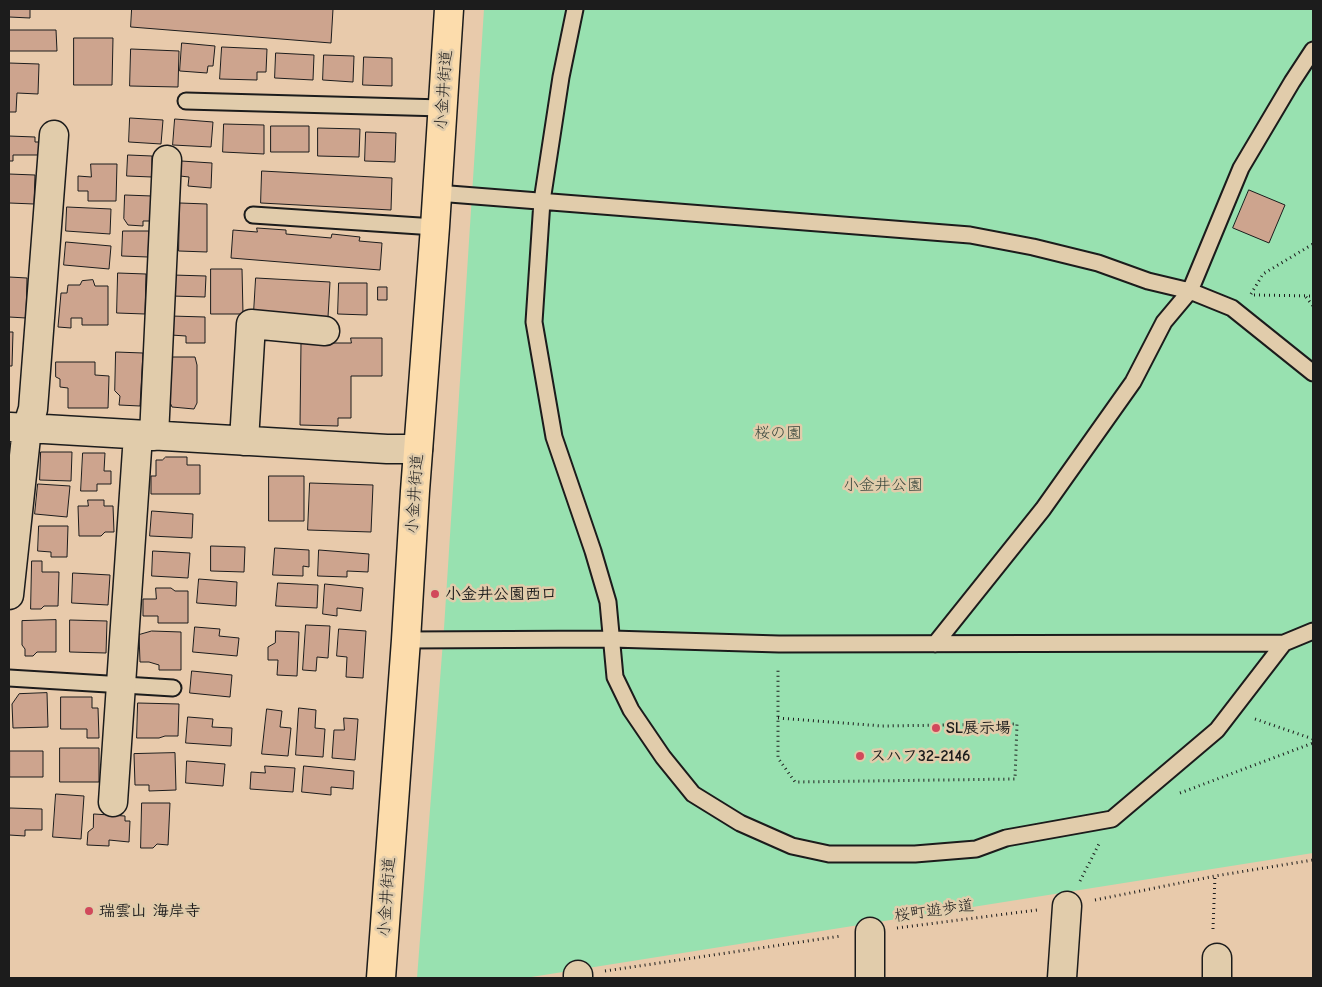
<!DOCTYPE html>
<html>
<head>
<meta charset="utf-8">
<style>
  body { margin:0 }
  #map { position:relative; width:1322px; height:987px; overflow:hidden; background:#e8caab; font-family:"Comic Neue",sans-serif }
  canvas { display:block }
  .frame { position:absolute; inset:0; border:10px solid #1c1c1c; pointer-events:none }
</style>
</head>
<body>
<div id="map">
<canvas width="1322" height="987"></canvas>
<div class="frame"></div>
</div>
<script>
const g = document.querySelector('canvas').getContext('2d');
g.lineJoin = 'round';
function fill(path, color) { g.fillStyle = color; g.fill(path, 'evenodd'); }
function stroke(path, color, width, dash) { g.strokeStyle = color; g.lineWidth = width; g.lineCap = dash ? 'butt' : 'round'; g.setLineDash(dash || []); g.stroke(path); }
function label(font, color, halo, rows, align = 'center') {
  g.font = font + ' "Comic Neue","Klee One",sans-serif'; g.lineWidth = 5; g.setLineDash([]); g.textBaseline = 'middle'; g.strokeStyle = halo; g.fillStyle = color; for (const [text, x, y, turn = 0] of rows) {
    g.save(); g.translate(x, y); g.rotate((+turn || 0) * Math.PI / 180); g.textAlign = isNaN(turn) ? turn : align; if (halo) g.strokeText(text, 0, 0); g.fillText(text, 0, 0); g.restore();
  }
}
fill(new Path2D(`
  M484 9H1313V853L525 978H417L444 628Z`), '#98e1b0');
const building = new Path2D(`
  M9 9H30V18L9 17Z
  M132 9H333L331 43 131 27Z
  M9 30H56L57 51H9Z
  M74 38H113L112 85H74Z
  M182 43 215 46 213 66H208L207 73 180 71Z
  M222 47 267 49 266 72H257V80L220 79Z
  M131 49 179 51 178 87 130 86Z
  M276 53 314 55 313 80 275 78Z
  M324 55 354 56 353 82 323 80Z
  M364 57 392 58V86L363 85Z
  M9 63 39 64 38 94 17 93 16 112H9Z
  M130 118 163 120 161 144 129 142Z
  M175 119 213 122 211 147 173 145Z
  M224 124 264 125V154L223 152Z
  M271 126H309V152H271Z
  M318 128 360 129 359 157 318 156Z
  M366 132 396 133 395 162 365 161Z
  M9 136 35 137V142H41V155H13V161H9Z
  M128 155 152 156V177L127 176Z
  M181 161 212 163 211 188 188 186 189 177 180 176Z
  M91 164H117L116 201H88V191H78V176L91 177Z
  M262 171 392 178 391 210 261 203Z
  M9 174 35 175 34 204 9 203Z
  M1249 190 1285 205 1269 243 1233 228Z
  M125 195 152 196 150 221H143V226L128 225 124 219Z
  M180 203 207 204V252L179 251Z
  M67 207 111 209 110 234 66 231Z
  M257 228 286 230V234L331 238 332 234 360 237 359 241 382 243 380 270 231 258 233 230 257 232Z
  M123 231H149L148 257 122 256Z
  M66 242 111 246 109 269 64 265Z
  M211 269H242L243 314H211Z
  M118 273 146 274 145 314 117 313Z
  M173 275 206 276 205 297 172 296Z
  M9 277 27 278 26 318 9 317Z
  M256 278 330 282 328 317 304 316 277 320 278 313 254 312Z
  M93 280 95 286H108V325H82V318H71V328L58 327 61 293H67L68 285H80L82 281Z
  M339 283H367V315L338 314Z
  M378 287H387V300H378Z
  M171 316 205 317V343H186V336L171 335Z
  M9 332H13L12 366H9Z
  M351 338H382V376H351V418H338V426L300 425 301 343H351Z
  M116 352 143 353 140 406 119 405 120 396 115 391Z
  M171 357H195L197 365V403L194 409 172 407 169 400Z
  M56 362H95V375L109 376 108 408H68V388L60 387V379L56 377Z
  M41 452H72L71 481 40 480Z
  M83 453H105L104 471H111V484H97V491H81Z
  M166 457H187V465H200V494H151V476H156V460H162Z
  M269 476H304V521H269Z
  M310 483 373 485 371 532 308 530Z
  M38 484 70 486 67 517 35 514Z
  M88 500H104V506H113L114 532H105L101 536H79L78 506H88Z
  M152 511 193 514 192 538 150 536Z
  M39 526H68L67 557H51V552L38 551Z
  M211 546 245 547 244 572 211 571Z
  M275 548 309 550V567L303 566V576L273 575Z
  M319 550 369 554 368 572 347 571V577L318 576Z
  M153 551 190 553 188 578 152 576Z
  M32 561H42V572H59L58 606H44L41 609H31Z
  M73 573 110 575 108 605 72 603Z
  M199 579 237 582 236 606 197 603Z
  M278 583 318 585 317 608 276 606Z
  M325 584 363 588 361 611 337 608V616L323 614Z
  M156 588H171L175 591H188V623H158V616H143V599H156Z
  M56 620V652H37L33 656H25V649L22 645V621Z
  M70 620 107 621 106 653 70 652Z
  M306 625 330 626 328 658 317 657 316 671 303 670Z
  M195 627 220 629 219 636 239 638 237 656 193 652Z
  M339 629 366 631 363 678 346 677 347 657 337 656Z
  M152 631 181 632V670H159V665L149 662H140L139 635Z
  M276 631 299 632 297 676 277 675 278 660H268V647L275 643Z
  M192 671 232 675 230 697 190 693Z
  M47 693 48 727 13 728 12 704 19 694Z
  M61 697H92V708H98L99 738H87V729H61Z
  M138 703 179 704 178 736H165L159 738H137Z
  M299 708 316 710 315 728 325 729 323 757 296 755Z
  M267 709 282 711 280 727 291 728 288 756 262 754Z
  M188 717 213 719 212 727 232 728 231 746 186 743Z
  M344 718 358 719 355 760 332 758 334 730H344Z
  M60 748H99V782H60Z
  M10 751H43V777H10Z
  M175 753 176 790 149 791V785H135L134 754Z
  M187 761 225 764 223 786 186 783Z
  M265 766 295 768 293 792 250 789 251 772 265 773Z
  M304 766 354 771 353 789 331 787V795L302 792Z
  M56 794 84 796 81 839 53 837Z
  M142 803H170L168 845 157 844 153 848H141Z
  M10 808 42 809V830H25V836L9 835Z
  M94 814 125 816V821H130L129 842 109 840V846L87 845 88 832 93 828Z`);
fill(building, '#cda48e');
stroke(building, '#1c1c1c', 1);
const lane = new Path2D(`
  M575 9 561 77 542 201 534 322 554 437 593 551 608 602 615 677 631 710 663 757 693 794 740 823 792 846 829 854H915L976 849 1006 838 1112 819 1217 730 1284 643
  M186 101 443 108
  M437 193 970 235 1033 247 1098 263 1148 281 1190 291 1232 308 1313 373
  M253 215 435 227
  M406 640 612 639 779 644 1284 643 1313 631
  M935 644 1043 509 1133 382 1164 322 1190 291 1241 168 1292 82 1313 50
  M9 678 173 688`);
const street = new Path2D(`
  M10 427 387 449H418
  M154 436 167 160
  M244 441 251 324 325 331
  M9 595 27 428 33 409 54 135
  M113 802 138 435
  M870 932V978
  M578 975V978
  M1062 978 1067 906
  M1217 978V958`);
const primary = new Path2D(`
  M381 978 406 640 415 491 435 227 449 9`);
stroke(lane, '#1c1c1c', 19);
stroke(street, '#1c1c1c', 31);
stroke(primary, '#1c1c1c', 31);
stroke(new Path2D(`
  M1251 294 1263 274 1313 244
  M1254 295 1313 296
  M1306 297 1313 306
  M778 718 882 726 1017 724 1015 779 795 782 778 758V667
  M1255 719 1313 739
  M1180 793 1313 743
  M1080 881 1099 844
  M1095 900 1215 876 1313 860
  M897 928 1037 910
  M1213 929 1215 876
  M605 971 841 936`), '#1c1c1c', 3, [1, 4]);
stroke(lane, '#e1ccab', 15);
stroke(street, '#e1ccab', 28);
stroke(primary, '#fcdcac', 28);
for (const [x, y, r, color] of [
  [435,594,5,"#d1495b"],
  [936,728,5,"#d1495b"],
  [860,756,5,"#d1495b"],
  [89,911,5,"#d1495b"]
]) { const dot = new Path2D(); dot.arc(x, y, r, 0, 2 * Math.PI); g.fillStyle = color; g.fill(dot); stroke(dot, '#e1ccab', 2); }
label('16px', '#1c1c1c', '#e1ccab', [
  ["小金井街道",444,90,-86],
  ["小金井街道",415,494,-86],
  ["小金井街道",387,897,-86],
  ["桜町遊歩道",934,911,-8]
]);
label('16px', '#35433a', '#e1ccab', [
  ["桜の園",778,433],
  ["小金井公園",883,485]
]);
label('bold 16px', '#1c1c1c', '#e1ccab', [
  ["小金井公園西口",445,594],
  ["SL展示場",946,728],
  ["スハフ32-2146",870,756],
  ["瑞雲山 海岸寺",99,911]
], 'left');
</script>
</body>
</html>
